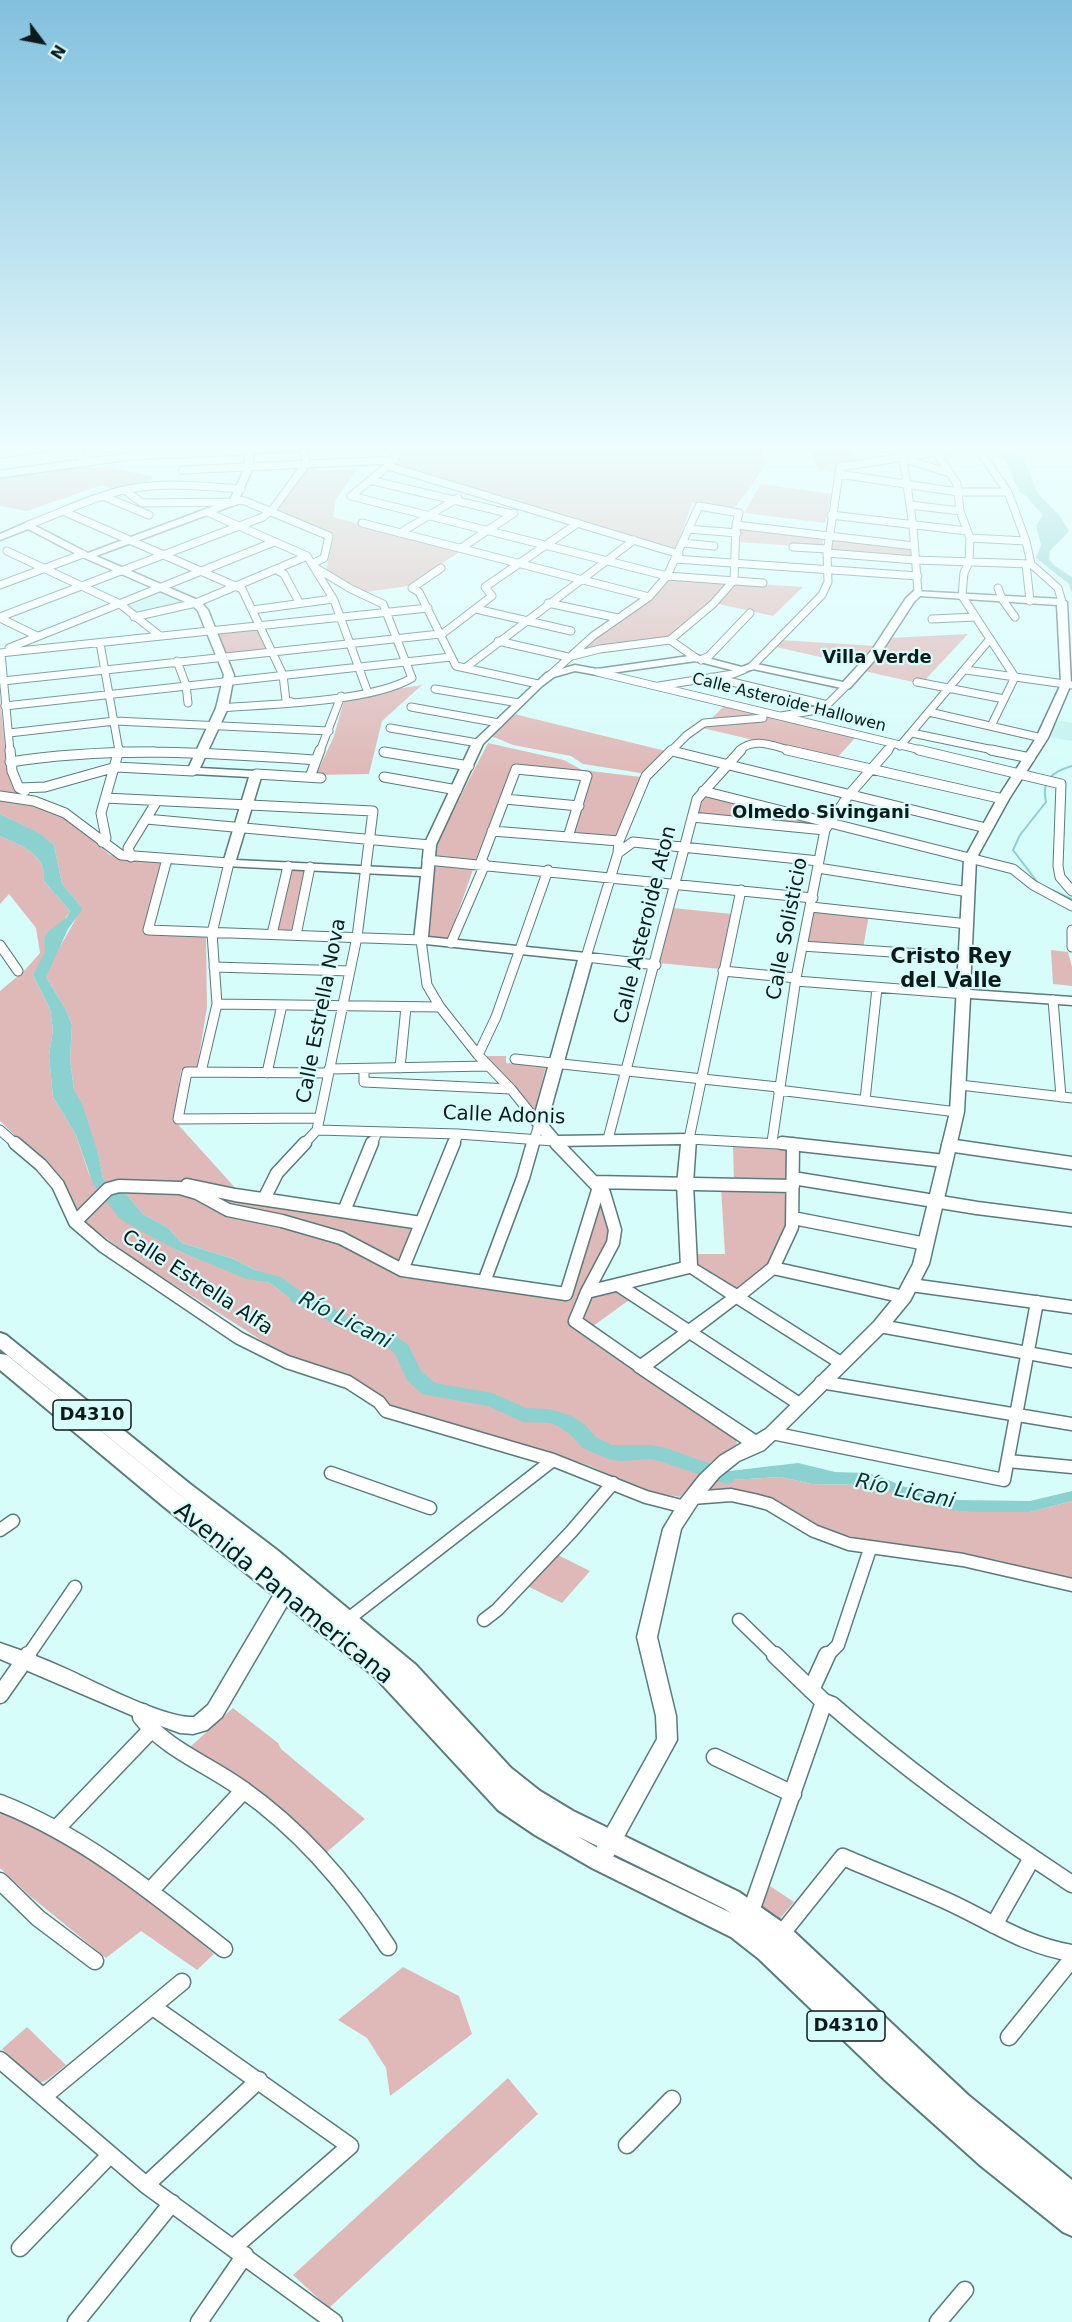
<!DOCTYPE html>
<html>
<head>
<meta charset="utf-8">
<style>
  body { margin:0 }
  #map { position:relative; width:1072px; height:2322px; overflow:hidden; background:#d7fdfb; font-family:"DejaVu Sans",sans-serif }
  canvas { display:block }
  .north { position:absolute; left:12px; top:12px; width:60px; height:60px; -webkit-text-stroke:4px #d7fdfb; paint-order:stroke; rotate:122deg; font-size:16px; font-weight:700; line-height:24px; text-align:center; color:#0c1a1a }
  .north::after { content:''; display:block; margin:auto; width:21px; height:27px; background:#0c1a1a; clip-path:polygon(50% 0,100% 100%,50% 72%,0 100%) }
</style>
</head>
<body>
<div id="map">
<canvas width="1072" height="2322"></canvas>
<div class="north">N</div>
</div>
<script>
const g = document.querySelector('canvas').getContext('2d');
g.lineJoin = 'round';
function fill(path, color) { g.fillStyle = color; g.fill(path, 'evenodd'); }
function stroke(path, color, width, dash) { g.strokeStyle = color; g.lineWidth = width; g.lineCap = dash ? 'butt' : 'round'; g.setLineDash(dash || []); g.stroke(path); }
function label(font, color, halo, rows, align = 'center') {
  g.font = font + ' "DejaVu Sans",sans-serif'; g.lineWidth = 4.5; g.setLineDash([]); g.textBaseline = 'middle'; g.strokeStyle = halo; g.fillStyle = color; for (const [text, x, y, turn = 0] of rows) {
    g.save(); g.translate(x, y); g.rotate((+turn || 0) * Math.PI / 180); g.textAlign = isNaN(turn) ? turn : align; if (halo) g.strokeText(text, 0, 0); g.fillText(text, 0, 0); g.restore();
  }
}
fill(new Path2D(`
  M160 591 188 602 137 613 126 604Z
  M1055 720 1072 723V741L1048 737Z`), '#c3f4f2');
fill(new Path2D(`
  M404 448H761L765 465 749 490 733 509 692 503 675 551 393 465Z
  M810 448H843L862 462 838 466 836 473 819 470Z
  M70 465 114 468 154 477 142 484 117 491 102 485 27 511 0 506V476Z
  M306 466 324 471 357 469 336 499 333 517 461 551 408 586 366 592 326 571 334 534 275 512Z
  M761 484 832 494 825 523 744 513Z
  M742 526 823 537V548L739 542Z
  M834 538 911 547 912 558 831 551Z
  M670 578 803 587 773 616 710 602 668 638 580 651 640 605 654 598Z
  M260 628 269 649 225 654 215 632Z
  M968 634 924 681 913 682 864 671 889 638Z
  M781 640 875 646 860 666 776 647Z
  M422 685 382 721 369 774 316 775 334 736 345 697Z
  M0 698 8 775 14 786 31 802 42 803 75 823 110 855 162 862 143 933 206 936 207 1007 197 1069 181 1070 174 1120 238 1191H157L180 1194 234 1217 283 1227 344 1244 403 1278 568 1297 601 1196 612 1233 610 1240 568 1319 571 1326 735 1436 737 1444 711 1462 680 1497 640 1490 590 1466 509 1440 392 1406 349 1378 286 1356 134 1259 82 1220 104 1197 150 1234 176 1250 247 1278 270 1283 292 1300 318 1304 281 1278 255 1270 234 1259 182 1243 168 1228 143 1214 128 1196 103 1179 99 1157 74 1090 70 1059 72 1025 66 1010 46 977C53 952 73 930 81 906L62 884 54 845 38 833 0 814Z
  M724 706 855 738 836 759 702 728Z
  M514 714 666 751 641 773 583 764 571 756 513 745 491 736Z
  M488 743 564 760 582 770 641 777 616 836 574 833 592 774 513 766 475 861 433 858 437 842Z
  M705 795 821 823 819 827 697 815Z
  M0 836C20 845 47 854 44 881L70 911C65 922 52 929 44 938L46 952 33 975 50 1009 53 1030 49 1056 53 1097 76 1135 89 1174 99 1191 76 1212 33 1153 0 1121V991L25 970 40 953 36 928 9 894 0 904Z
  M435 862 474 867 448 940 427 938Z
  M291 868H306L292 933 276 932Z
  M673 908 732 914 720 969 659 963Z
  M814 909 869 915 863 948 807 944Z
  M1051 950 1068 952 1072 967V986L1053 984Z
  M484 1056H506V1063L546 1066 534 1113Z
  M733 1143 787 1146V1183H734Z
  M721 1188 788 1191V1226L769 1266 736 1292 693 1264 692 1254H725Z
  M200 1189 415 1226 399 1263 351 1236 227 1204Z
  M620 1290 632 1298 589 1329 584 1326 581 1315 590 1296Z
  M781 1477 812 1484 869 1485 927 1502 1030 1512 1072 1501V1584L978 1560 864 1540 808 1525 786 1514 757 1494 709 1489 713 1481Z
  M556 1554 590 1571 562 1603 527 1586Z
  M233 1708 278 1743 281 1749 365 1819 327 1852 239 1777 190 1747Z
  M0 1809 60 1840 152 1902 214 1954 197 1970 141 1931 106 1958 30 1896 0 1868Z
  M770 1886 794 1902 777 1922 760 1909Z
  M403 1967 459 1996 472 2034 390 2096 386 2068 367 2038 338 2020Z
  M27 2027 66 2065 47 2080 39 2083 2 2049Z
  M508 2078 538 2114 329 2308 293 2275Z`), '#dfb9b8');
fill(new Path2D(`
  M990 448H1019L1038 494 1060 516 1069 531 1050 551 1049 559 1055 566 1072 577V593L1069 584 1036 558 1041 545 1036 526 1043 515 1025 495 1019 492 1006 461Z
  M0 814 39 833 54 845 62 884 81 906 82 910 68 929 46 977 66 1010 72 1025 70 1059 74 1090 83 1106 99 1157 103 1179 128 1196 143 1214 168 1228 182 1243 234 1259 255 1270 281 1277 318 1304V1310L292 1300 270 1283 247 1279 176 1250 120 1219 93 1184 76 1135 53 1097 49 1056 53 1030 50 1009 33 975 45 952 44 938 49 931 67 917 70 911 44 881C47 854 20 845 0 836Z
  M798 1463 835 1472 865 1473 879 1476 902 1486 958 1500 1030 1501 1072 1491V1501L1030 1512H977L949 1510 869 1485 812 1484 781 1477 713 1481 721 1472Z`), '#8ad1cf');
stroke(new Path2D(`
  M1038 883 1013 850 1020 835 1046 802C1041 780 1052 772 1072 766
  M1052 890 1072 899`), '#8ad1cf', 2);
fill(new Path2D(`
  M299 1293 323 1302 345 1316 396 1336 408 1345 421 1371 435 1383 492 1393 526 1408 549 1409 572 1416 585 1425 597 1438 612 1445H651L666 1448 733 1472 736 1477 733 1482 726 1484 663 1462 651 1459 621 1461 608 1459 583 1448 571 1435 558 1426 549 1423 523 1422 488 1406 422 1394 407 1380 395 1354 384 1344 333 1324 311 1310 293 1303 290 1299 293 1295Z`), '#8ad1cf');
const streetFar3 = new Path2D(`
  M79 448 83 462
  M892 448 903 458 949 473
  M977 448 1008 492 1026 541 1031 564 1058 588 1062 602
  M934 449 957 484 960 511 970 538 1026 541
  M0 454 46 448
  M903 458 913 526 918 593
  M388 466 679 554
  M182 470 394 460
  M0 474 132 456 248 451
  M839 474 958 492H1008
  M370 480 512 514
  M126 491 142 503 234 502
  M351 496 667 576 763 583
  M351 496 388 466 401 448
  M105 497 149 515
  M235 500 245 501 329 536 324 558 312 564
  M910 505 960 511
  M65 512 242 589 283 675 286 701 292 702
  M207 512 307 556 334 600 368 693
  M831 515 967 531
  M362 523 649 597
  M28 525C61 513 94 496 129 489 166 482 204 486 241 489
  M736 525 914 546
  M688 529 737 533
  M400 533 458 498
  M970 538 969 562 964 573 962 596 1015 677 991 726
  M683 543 714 546
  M793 547 827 549
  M461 548 514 513
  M7 551 120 604 160 636
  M827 553 915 560 1031 564
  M675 559 918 576
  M1026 564 1030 601
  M441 568 412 588 419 592 456 666 538 684
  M277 570 284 574 299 602
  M0 585 83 554
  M998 588 1002 599 1015 617
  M548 603 618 618
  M476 609 571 631
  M252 610 333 599
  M0 617 263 517 273 509 306 464 304 448
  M134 617 196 603 307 556
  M0 618 37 636
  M932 619 976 617
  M441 635 492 596 485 587 578 523
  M670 640 696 658
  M498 641 568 657 600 649 670 640 713 604 734 580
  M100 643 119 751
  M9 648 274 542
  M0 653 428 608
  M1 653 10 751
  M701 660 709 656 750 613
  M177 661 186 685 188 703
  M752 666 822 595 828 582 827 553 840 467 962 448
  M465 668 634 540
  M966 670 1072 685
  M597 672 925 751
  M550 675 593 636 649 597 667 576 699 506 739 513 736 525 734 580
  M711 677 828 705
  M3 681 440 634
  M917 682 1004 699
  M659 686 733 674 743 670
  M435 689 519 703
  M5 706 451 657
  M411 707 499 723
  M222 708C272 704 371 702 412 678L383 604 351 589 316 568
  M929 712 1042 738
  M781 716 823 709 846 686
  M390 728 478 743
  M9 733 115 721 329 731
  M912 733 998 751
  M900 746 990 639
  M119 751H154
  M320 751 341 696
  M671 751 687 735 704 723 763 718
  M739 751C754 736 775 747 793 751
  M887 751 892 745`);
const streetFar2 = new Path2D(`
  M10 750 12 771 19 788 25 791
  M787 750 1003 799
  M919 750 1061 784 1058 866 1060 877 1072 891
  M991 750 1030 758
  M672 751 986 828
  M384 752 469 766
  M10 762C112 746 213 753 316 760
  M256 774 321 778
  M310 777 320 750
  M384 777 457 790
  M19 788 45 787 116 767 193 771
  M703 791 1013 869 1033 885 1072 906
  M0 796 34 801 65 813 121 855 229 863 212 933 217 1004 201 1072
  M105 798 373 811 357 937 317 1130 303 1145
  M505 799 579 806
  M692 817 825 830
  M146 819 430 845
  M492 831 619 841
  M102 842 106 838 101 813 119 750
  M618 853 633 842 819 861
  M131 857 128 848 157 801
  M167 859 148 930 421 940 427 985 440 1007 478 1055 511 1089 539 1124 533 1145
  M427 860 813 898
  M480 864 516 769 587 776 568 837
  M818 868 969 892
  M741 890 689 1139 796 1145
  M811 907 968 924
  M1072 930V947
  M272 934 288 866
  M296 935 310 867
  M451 943 485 864
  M0 945 18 971
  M802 946 966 957
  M656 965 586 957 618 853 619 841 646 776 672 750
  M214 967 350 971
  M723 971 796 978
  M796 981 965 994
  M1053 1000 1061 1097
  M217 1004 440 1007
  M478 1055 496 1017 548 870
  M515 1059 778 1087
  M400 1068 406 1007
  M329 1069 488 1066
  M364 1069V1082L511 1089
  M267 1073 282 1005
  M960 1085 1072 1098
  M778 1090 957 1112
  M865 1100 877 988
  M319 1118 178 1119 187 1072 329 1073
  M0 1130 17 1145
  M317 1130 458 1134 554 1141 558 1145
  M608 1139 697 799 741 750
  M772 1142 796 978 825 830 848 796 888 750
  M372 1145 377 1132
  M454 1145 458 1134`);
const streetFar1 = new Path2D(`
  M15 1143 41 1165 58 1185 75 1222 103 1246 239 1338 287 1362 348 1382 379 1402 386 1411 553 1460 646 1497 685 1507
  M556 1143 604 1193 615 1230 613 1243 587 1292 575 1321 641 1367
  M782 1143 945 1161
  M793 1144 792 1227 773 1268 737 1297 841 1363
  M948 1145 1072 1163
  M793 1178 977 1208 1072 1220
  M595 1182 793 1186
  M187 1185 235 1195 421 1223
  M264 1199 277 1173 305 1143
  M344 1211 372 1143
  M793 1218 926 1244
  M75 1222 108 1189 119 1186 180 1188 197 1193 228 1210 282 1221 341 1238 402 1270 566 1294 599 1187
  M773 1268 904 1297
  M402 1270 454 1143
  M484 1282 523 1178 533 1143
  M618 1285 801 1405
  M911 1285 1072 1307
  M587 1292 689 1267
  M880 1326 1072 1361
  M821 1382 1072 1424
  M772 1433 1004 1480 1037 1302
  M1008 1461 1072 1467
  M331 1473 430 1508
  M692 1498 731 1495 754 1500 769 1504 814 1531 849 1544 963 1560 1072 1585
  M0 1530 13 1521
  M347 1620 553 1460
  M484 1620 497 1610 571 1532 613 1483
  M739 1620 777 1657
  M27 1657 75 1587
  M826 1657 838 1645 870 1549`);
const street = new Path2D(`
  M775 1655 824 1702 832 1705C908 1771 988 1829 1072 1884
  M811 1690 827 1655
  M0 1695 28 1655
  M143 1712 141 1717C166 1749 209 1765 242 1789 302 1831 348 1885 388 1947
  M715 1757 793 1794
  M0 1803C84 1836 153 1893 224 1949
  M57 1828 151 1730
  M0 1881 38 1918 95 1961
  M150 1891 244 1790
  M750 1914 824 1702
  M994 1925 1032 1858
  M779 1937 843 1857C878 1872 914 1886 949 1902 990 1921 1026 1946 1072 1953
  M153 2007 350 2146 234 2247
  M1009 2037 1072 1959
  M0 2060 146 2185 334 2322
  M43 2097 182 1982
  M627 2145 672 2099
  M146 2185 259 2080
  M20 2248 110 2155
  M76 2322 172 2203
  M199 2322 245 2255
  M938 2322 965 2290`);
const secondary = new Path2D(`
  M244 448H311L307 451 253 453V467L237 504 96 556 200 601 208 610 234 675 228 708 200 768 256 771 262 774 236 860 422 869 424 845 472 743 546 673 575 665 597 669 696 655 742 667 752 663 843 682 872 650 906 598 914 591 1062 599 1067 602 1071 684 1048 738 1009 799 976 859 970 990 1072 997V1005L970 998 964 1112 929 1264 910 1301 886 1330 778 1437 764 1450 739 1461 719 1477 700 1500 681 1529 657 1637 676 1716 677 1740 607 1868 600 1870 593 1868 589 1861 657 1739 656 1716 637 1637 663 1529 681 1499 700 1475 720 1456 742 1443 635 1371 633 1367 635 1363 726 1297 681 1267 677 1184 681 1144 554 1146 549 1144 532 1124 578 960 416 943 414 940 421 876 225 866 223 863 249 777 193 774 187 771 216 708 224 675 198 611 192 605 80 556 28 529 0 540V534L28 522 88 553 230 500 245 467ZM920 596 1057 605 1061 684 1036 738 997 799 964 859 950 1112 913 1264 897 1294 874 1322 766 1429 756 1435 653 1367 745 1297 743 1293 697 1265 693 1184 696 1139 689 1134 558 1136 547 1123 593 957 586 953 428 937 436 845 483 744 542 686 554 677 575 671 597 675 696 661 743 673 753 669 846 689 850 688 880 654 914 602Z
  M293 1579 300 1581 302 1586 292 1597 222 1717 207 1730 193 1734 180 1733 131 1715 0 1659V1643C24 1651 47 1660 69 1670 97 1683 166 1719 194 1717L208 1705 278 1587Z`);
const primary = new Path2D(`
  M0 1333 6 1335 190 1484 277 1550 416 1665 511 1768 540 1791 573 1811 739 1892 789 1927 968 2095 1072 2180V2236L1063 2232 981 2166 886 2081 759 1959 731 1937 592 1868 535 1835 498 1810 375 1677 163 1506 0 1370V1354L7 1355 307 1598 0 1349ZM577 1836 723 1908 731 1913 608 1854Z`);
stroke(streetFar3, '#597b7a', 9);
stroke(streetFar2, '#597b7a', 11);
stroke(streetFar1, '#597b7a', 15);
stroke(street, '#597b7a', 19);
stroke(secondary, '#597b7a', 3);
stroke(primary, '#597b7a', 4);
stroke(streetFar3, '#fff', 7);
stroke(streetFar2, '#fff', 9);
stroke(streetFar1, '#fff', 12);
stroke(street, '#fff', 16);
fill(secondary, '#fff');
fill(primary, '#fff');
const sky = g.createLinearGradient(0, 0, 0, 773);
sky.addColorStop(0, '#82c0de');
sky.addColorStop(0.58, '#edfefd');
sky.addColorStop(1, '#edfefd00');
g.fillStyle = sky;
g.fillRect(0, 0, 1072, 773);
label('16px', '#0c1a1a', '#d7fdfb', [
  ["Calle Asteroide Hallowen",789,703,14]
]);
label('bold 18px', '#0c1a1a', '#d7fdfb', [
  ["Villa Verde",877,658],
  ["Olmedo Sivingani",821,813]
]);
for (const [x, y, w] of [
  [92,1415,78],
  [846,2026,78]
]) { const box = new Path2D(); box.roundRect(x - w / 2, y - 15, w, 30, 4.5); g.fillStyle = '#d7fdfb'; g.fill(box); stroke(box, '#0c1a1a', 1.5); }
label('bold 18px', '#0c1a1a', null, [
  ["D4310",92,1415],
  ["D4310",846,2026]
]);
label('20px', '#0c1a1a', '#d7fdfb', [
  ["Calle Asteroide Aton",646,925,-76],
  ["Calle Solisticio",788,929,-79],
  ["Calle Estrella Nova",322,1011,-79],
  ["Calle Adonis",504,1116,2],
  ["Calle Estrella Alfa",197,1283,33]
]);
label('bold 21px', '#0c1a1a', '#d7fdfb', [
  ["Cristo Rey",951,958],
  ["del Valle",951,982]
]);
label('italic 21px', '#0f3332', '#d7fdfb', [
  ["Río Licani",345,1321,27],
  ["Río Licani",905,1492,12]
]);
label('24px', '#0c1a1a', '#d7fdfb', [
  ["Avenida Panamericana",283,1594,39]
]);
</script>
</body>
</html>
